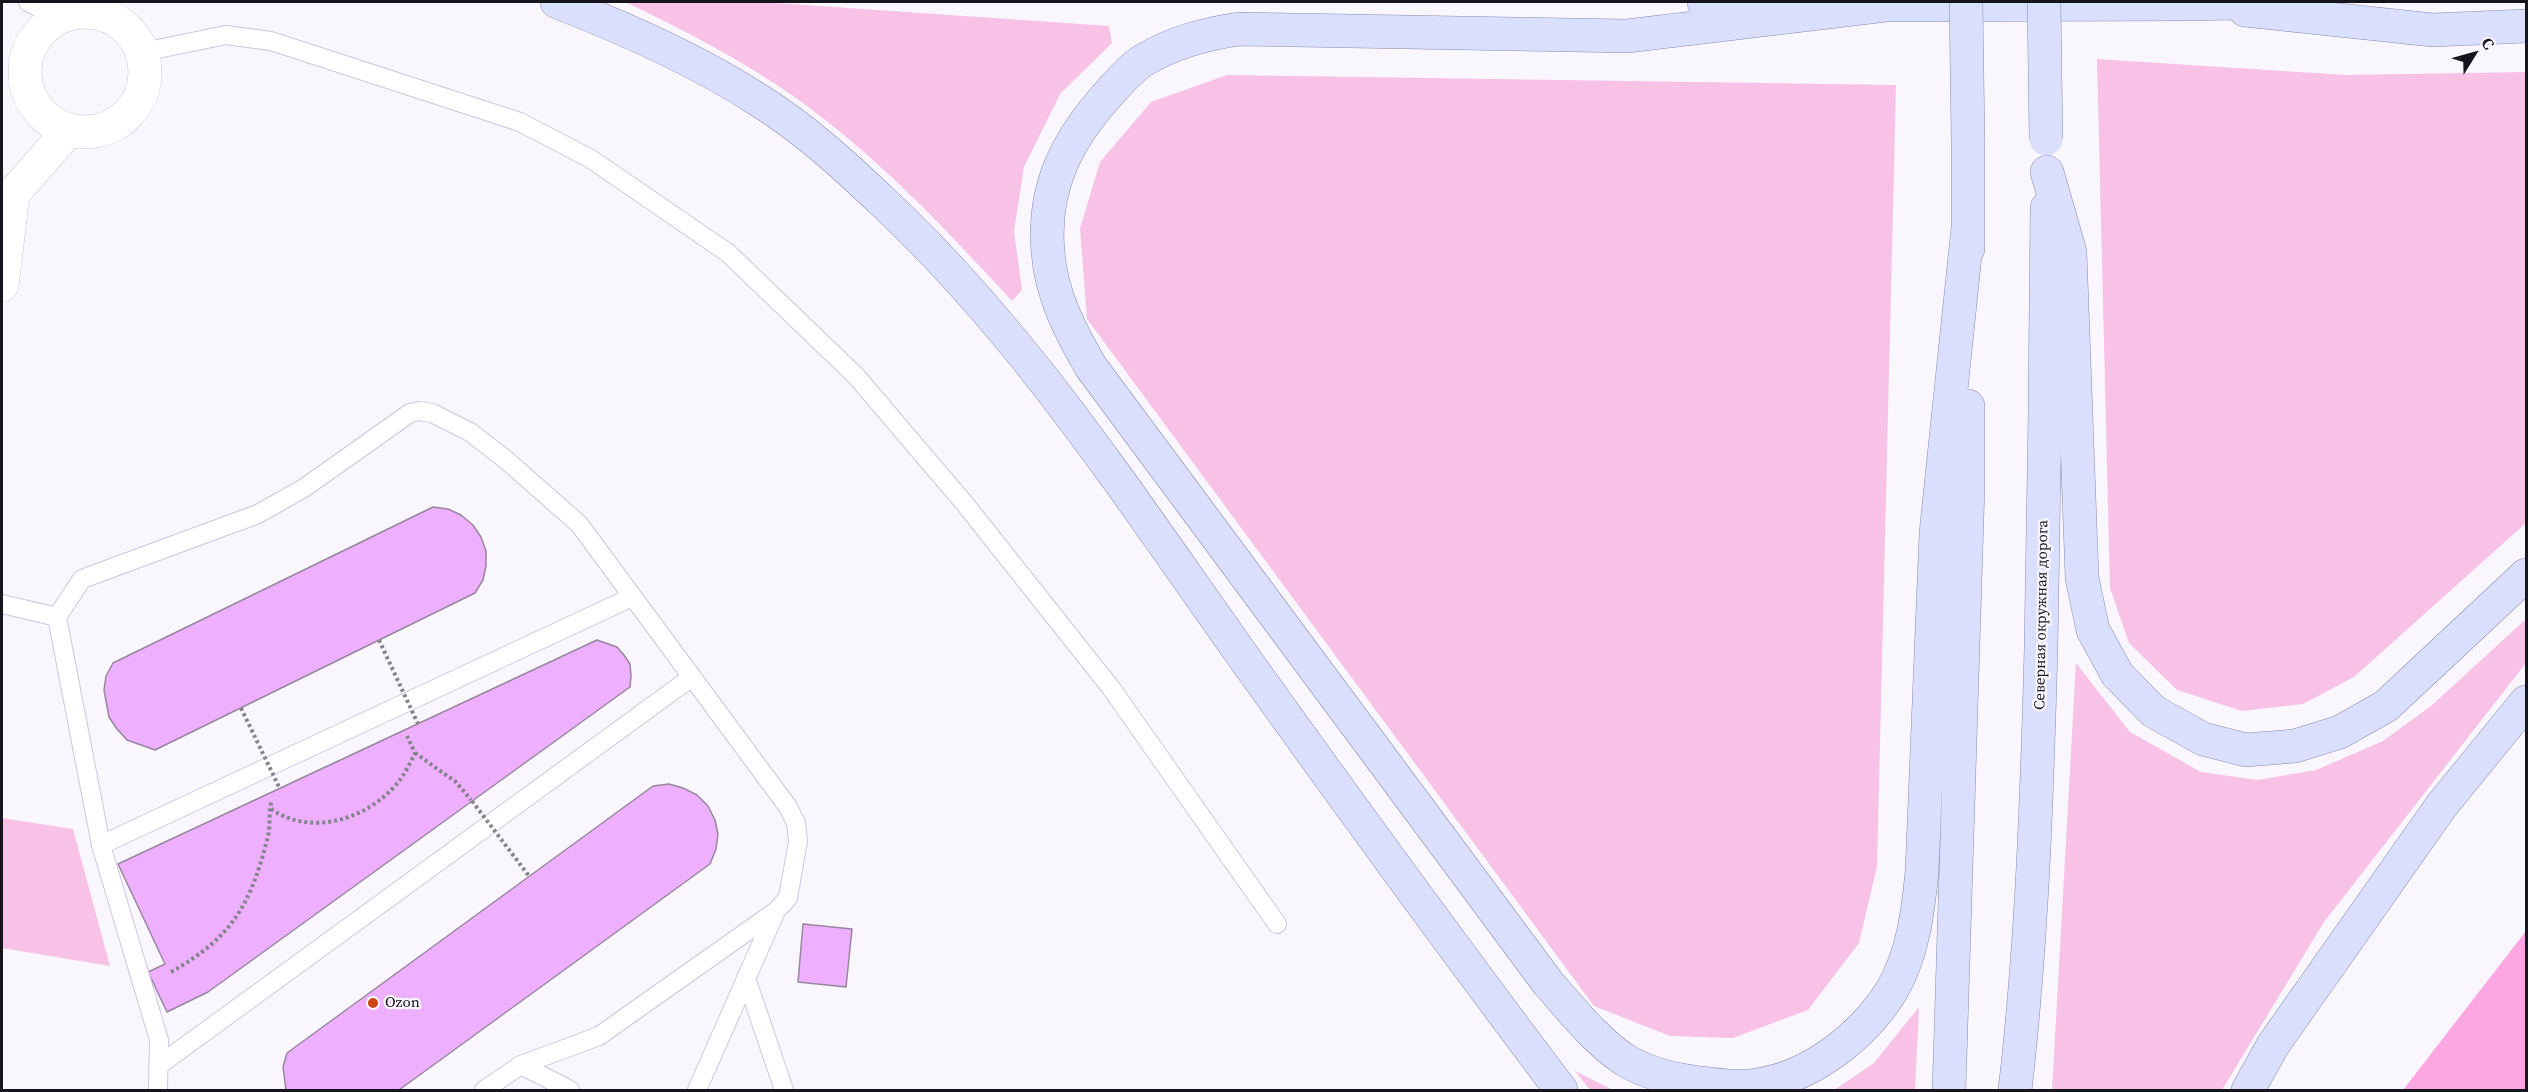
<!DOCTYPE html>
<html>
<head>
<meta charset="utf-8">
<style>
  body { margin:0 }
  #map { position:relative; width:2528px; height:1092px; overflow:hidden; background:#f9f7fd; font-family:"Source Serif 4",serif }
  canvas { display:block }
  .frame { position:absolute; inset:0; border:3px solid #16141c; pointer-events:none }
  .north { position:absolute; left:2444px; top:24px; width:60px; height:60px; -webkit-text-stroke:4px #f9f7fd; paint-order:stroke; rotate:53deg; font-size:16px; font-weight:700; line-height:24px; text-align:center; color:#16141c }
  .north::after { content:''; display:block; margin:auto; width:21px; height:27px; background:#16141c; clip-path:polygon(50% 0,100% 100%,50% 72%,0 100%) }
</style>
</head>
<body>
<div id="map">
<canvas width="2528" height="1092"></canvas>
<div class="frame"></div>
<div class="north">С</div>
</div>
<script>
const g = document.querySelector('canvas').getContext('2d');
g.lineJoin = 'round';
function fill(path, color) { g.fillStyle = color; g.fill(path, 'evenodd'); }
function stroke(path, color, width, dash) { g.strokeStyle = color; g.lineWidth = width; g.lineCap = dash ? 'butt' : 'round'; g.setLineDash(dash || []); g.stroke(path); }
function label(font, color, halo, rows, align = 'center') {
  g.font = font + ' "Source Serif 4",serif'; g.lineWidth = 4.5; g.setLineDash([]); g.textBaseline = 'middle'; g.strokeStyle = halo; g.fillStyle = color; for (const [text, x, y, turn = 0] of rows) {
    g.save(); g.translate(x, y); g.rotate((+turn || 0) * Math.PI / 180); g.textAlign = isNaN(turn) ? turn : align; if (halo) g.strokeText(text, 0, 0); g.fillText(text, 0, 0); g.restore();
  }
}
fill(new Path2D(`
  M625 2H762L1109 26 1112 43 1060 94 1024 167 1014 231 1022 290 1012 301C945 228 877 156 796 98 742 60 684 30 625 2Z
  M2097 59 2345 75 2526 72V523L2354 677 2303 704 2242 711 2177 690 2129 643 2110 588Z
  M1227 75 1896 85 1877 866 1859 943 1808 1010 1733 1038 1670 1036 1594 1006 1087 319 1080 228 1100 162 1151 102Z
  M2526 619V663L2324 922 2222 1090H2052L2076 663 2130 732 2201 772 2257 780 2316 770 2383 741 2431 706Z
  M2 818 73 829 110 966 2 948Z
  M1919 1007 1915 1090H1834L1874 1063Z
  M1575 1071 1613 1090H1590Z`), '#f7c2e6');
fill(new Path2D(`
  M2526 931V1090H2403Z`), '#fca6e2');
const building = new Path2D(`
  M433 507 448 509 461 515 473 525 481 537 486 551V566L483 580 475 593 155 750 127 740 117 729 109 717 104 690 106 676 113 663Z
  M597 640 617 647 624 655 630 664 631 676 630 687 208 992 167 1012 148 972 165 964 118 864Z
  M669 784 683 788 697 795 708 806 715 820 718 834 716 849 710 864 399 1090H286L283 1067 287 1053 653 786Z
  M803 924 852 929 846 987 798 982Z`);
fill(building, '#edaffe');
stroke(building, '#97879c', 1.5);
const service = new Path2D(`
  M28 2 59 18
  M143 52 226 35 271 41 520 122 591 159 728 253 856 376 965 504 1111 688 1277 924
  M2 604 57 617 82 579 258 514 304 488 410 413 420 411 432 413 470 432 505 459 579 524 788 807 796 823 798 841 788 898 776 911 599 1036 521 1065 484 1090
  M57 617 101 845 159 1040 158 1090
  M101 845 632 597
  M746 978 784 1090
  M521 1065 570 1090
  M158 1066 692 677
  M697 1090 775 913`);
const minor = new Path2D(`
  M25 72a60 60 0 1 1 120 0a60 60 0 1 1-120 0Z
  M2 285 13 194 68 131`);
const primary = new Path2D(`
  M557 2C627 29 697 60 760 101 805 129 845 166 883 202 1023 333 1125 490 1235 645 1342 795 1450 943 1561 1090
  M1704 2 1763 3
  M1865 5 2193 4 2270 2
  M1886 5 1627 36 1239 29C1205 34 1174 42 1144 60 1132 67 1120 81 1111 91 1068 138 1042 186 1048 252 1051 294 1070 331 1091 367L1548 983C1572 1010 1595 1040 1625 1060 1645 1072 1671 1079 1694 1082 1717 1085 1740 1089 1762 1084 1814 1075 1865 1034 1892 990 1913 954 1918 912 1922 871L1936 533 1968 227
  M2245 10 2433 30 2526 26
  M1968 140V249
  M2047 172 2070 252 2082 578 2093 630 2117 674 2153 711 2203 739 2246 750 2295 746 2340 732 2386 706 2526 575
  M1949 1090 1968 487V406
  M2015 1090C2032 944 2037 795 2041 648 2044 501 2046 355 2047 208
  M2248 1090 2273 1045 2442 805 2526 702`);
stroke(service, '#cdc6df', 20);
stroke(minor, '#cdc6df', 34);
stroke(primary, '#868aae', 34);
stroke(new Path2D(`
  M415 753 456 782 471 800
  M271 809C313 838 373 818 402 777 407 770 411 761 415 753L407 736
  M171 972C233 937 251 904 268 836 271 824 268 810 272 800`), '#86848b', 4, [3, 3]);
stroke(service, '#fff', 18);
stroke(minor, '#fff', 33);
stroke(primary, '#dadffd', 33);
const primaryBridge = new Path2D(`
  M1966 2 1968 140
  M2044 2 2046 139`);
stroke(primaryBridge, '#868aae', 34, []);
stroke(new Path2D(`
  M379 640 418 724
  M241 708 280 789
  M472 801 529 876`), '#86848b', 4, [3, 3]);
stroke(primaryBridge, '#dadffd', 33);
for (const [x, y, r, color] of [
  [373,1003,6,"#cd4612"]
]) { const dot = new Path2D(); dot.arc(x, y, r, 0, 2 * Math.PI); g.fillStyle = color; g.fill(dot); stroke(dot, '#f9f7fd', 2); }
label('15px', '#16141c', '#f9f7fd', [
  ["Северная окружная дорога",2042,615,-89]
]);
label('15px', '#16141c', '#f9f7fd', [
  ["Ozon",385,1003]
], 'left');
</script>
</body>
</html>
